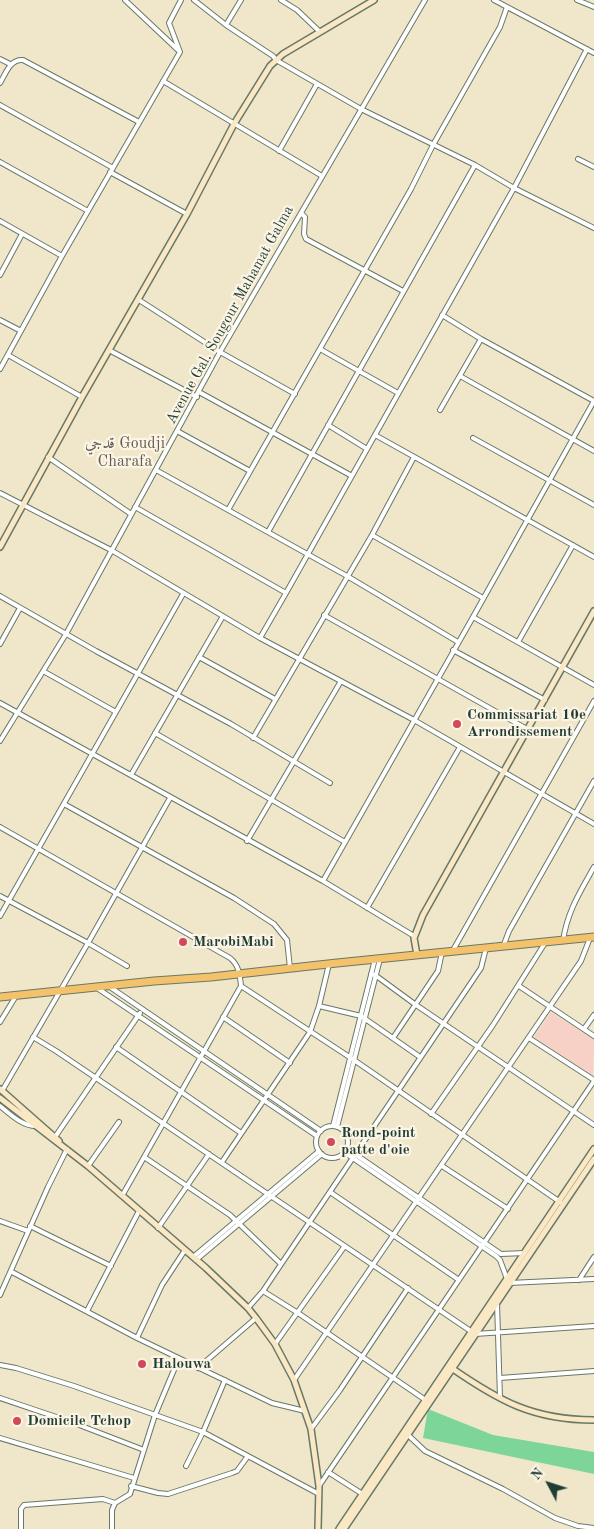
<!DOCTYPE html>
<html>
<head>
<meta charset="utf-8">
<style>
  body { margin:0 }
  #map { position:relative; width:594px; height:1529px; overflow:hidden; background:#f0e7ca; font-family:"Old Standard TT",serif }
  canvas { display:block }
  .north { position:absolute; left:524px; top:1459px; width:50px; height:50px; -webkit-text-stroke:4px #fcf5e5; paint-order:stroke; rotate:310deg; font-size:14px; font-weight:700; line-height:20px; text-align:center; color:#1f3d34 }
  .north::after { content:''; display:block; margin:auto; width:18px; height:22px; background:#1f3d34; clip-path:polygon(50% 0,100% 100%,50% 72%,0 100%) }
</style>
</head>
<body>
<div id="map">
<canvas width="594" height="1529"></canvas>
<div class="north">N</div>
</div>
<script>
const g = document.querySelector('canvas').getContext('2d');
g.lineJoin = 'round';
function fill(path, color) { g.fillStyle = color; g.fill(path, 'evenodd'); }
function stroke(path, color, width, dash) { g.strokeStyle = color; g.lineWidth = width; g.lineCap = dash ? 'butt' : 'round'; g.setLineDash(dash || []); g.stroke(path); }
function label(font, color, halo, rows, align = 'center') {
  g.font = font + ' "Old Standard TT",Amiri,serif'; g.lineWidth = 4.5; g.setLineDash([]); g.textBaseline = 'middle'; g.strokeStyle = halo; g.fillStyle = color; for (const [text, x, y, turn = 0] of rows) {
    g.save(); g.translate(x, y); g.rotate((+turn || 0) * Math.PI / 180); g.textAlign = isNaN(turn) ? turn : align; if (halo) g.strokeText(text, 0, 0); g.fillText(text, 0, 0); g.restore();
  }
}
fill(new Path2D(`
  M551 1012 594 1040 593 1076 534 1037Z`), '#f7d1c6');
fill(new Path2D(`
  M428 1409 493 1435 594 1452V1474L423 1438Z`), '#7ed599');
const street = new Path2D(`
  M125 0 178 50
  M194 0 226 25 241 0
  M281 0 297 10 320 32
  M494 0 594 53
  M577 0 594 7
  M226 25 273 56 276 60 361 109 475 165 514 188 594 228
  M0 59 10 64
  M163 81 322 176
  M0 83C6 73 10 59 23 60L139 122
  M0 105 113 168
  M279 151 317 84
  M578 159 594 167
  M0 162 88 211
  M110 172 187 214
  M301 213 305 217 304 234 306 239 403 291
  M0 221 62 256
  M0 275 22 234
  M139 300 220 352 295 394
  M442 315 481 339 594 401
  M0 320 21 331
  M320 349 398 393
  M109 350 197 397
  M8 355 82 397
  M0 369 62 256 180 52 169 23 181 0
  M460 376 594 451
  M199 392 352 476
  M594 401 473 617 594 685
  M440 410 481 339
  M328 425 367 449
  M177 431 250 471
  M375 435 594 557
  M473 438 594 505
  M48 457 131 514
  M156 470 347 576 458 642
  M0 493 111 550 260 638 414 720 594 824
  M135 507 286 593 260 638
  M228 510 411 189 433 145 500 27 507 7
  M268 532 475 165
  M372 535 483 598
  M286 593 514 188 587 49
  M0 596 96 651 231 724 330 783
  M324 615 527 729
  M518 642 573 545
  M0 644 20 608
  M453 650 545 700
  M199 657 275 699
  M43 671 116 712
  M0 703 323 881 414 936
  M155 733 345 842
  M253 738 372 535 414 457
  M0 741 66 634 220 352 425 0
  M131 775 223 616
  M64 804 234 898 274 924 287 940 290 968
  M0 827 230 958C239 965 240 976 241 986L122 1196
  M247 841 341 681
  M323 881 473 617
  M0 896 88 943 2 1091
  M367 908 460 747
  M0 916 183 594
  M563 941C567 912 580 892 594 867
  M503 947 509 931 594 781
  M452 952 594 701
  M127 966 88 943 170 798
  M371 974 375 975 416 1005 594 1125
  M241 986 354 1060 560 1202
  M519 986 594 1036
  M110 987 321 1131
  M97 988 317 1136
  M319 1006 361 1016 420 1057
  M223 1017 290 1063
  M0 1022 16 996
  M584 1029 594 1015
  M33 1037 56 1051 475 1334 594 1326
  M393 1038 438 971 442 952
  M529 1038 594 1080
  M116 1047 241 1133
  M0 1106C10 1114 22 1126 36 1126
  M431 1114 493 1025 545 943
  M333 1126 375 959
  M316 1142a16 16 0 1 1 32 0a16 16 0 1 1-32 0Z
  M337 1127 380 959
  M55 1137 140 1013
  M346 1148 501 1254 525 1253
  M344 1152 496 1256 500 1260 507 1279
  M144 1157 230 1215 281 1264
  M222 1162 310 1032 319 1006 329 964
  M88 1166 119 1122
  M442 1166 508 1209
  M330 1192 459 1280
  M0 1221 28 1231
  M30 1226 111 1266
  M158 1228 209 1154
  M193 1257 319 1151
  M196 1260 322 1154
  M12 1272 137 1338 272 1403 305 1411
  M579 1280 594 1257
  M509 1283 594 1279
  M263 1291 298 1313 427 1401
  M0 1295 48 1187 67 1149
  M497 1303 500 1398
  M248 1308 263 1291 481 968 486 948
  M87 1311 139 1211
  M137 1338 162 1285 185 1250
  M275 1344 344 1247
  M0 1365 16 1368 74 1386 203 1432 319 1494
  M198 1368 256 1318
  M500 1378 594 1371
  M294 1380 581 961 590 938
  M0 1398 74 1423 144 1450
  M311 1429 340 1390 408 1288
  M407 1434 425 1451 503 1489 555 1518 578 1526 594 1528
  M0 1438 134 1478
  M186 1466 203 1432 225 1380
  M328 1472 364 1495
  M131 1486 158 1493 168 1494 232 1473 237 1471 248 1456
  M319 1486 594 1081
  M21 1529V1509L24 1505 103 1499 115 1503
  M112 1529V1510L115 1503 130 1494 155 1415 179 1358`);
const secondary = new Path2D(`
  M0 547 82 397 187 214 234 124 270 66 283 54 374 0
  M417 955 414 938 423 915 594 611
  M0 1089 59 1141
  M0 1098 88 1166 206 1268 248 1308 256 1318 275 1344 294 1380 311 1429 319 1486 318 1529
  M450 1367C499 1401 533 1420 594 1420
  M339 1529 594 1149
  M344 1529 594 1159`);
const highway = new Path2D(`
  M0 997 154 981 211 977 337 963 594 937`);
stroke(street, '#687868', 6);
stroke(secondary, '#687868', 8);
stroke(highway, '#687868', 9);
stroke(street, '#fff', 4);
stroke(secondary, '#fae7c3', 5);
stroke(highway, '#f3c26a', 7);
for (const [x, y, r, color] of [
  [457,724,5,"#d1495b"],
  [183,942,5,"#d1495b"],
  [331,1142,5,"#d1495b"],
  [142,1364,5,"#d1495b"],
  [17,1421,5,"#d1495b"]
]) { const dot = new Path2D(); dot.arc(x, y, r, 0, 2 * Math.PI); g.fillStyle = color; g.fill(dot); stroke(dot, '#fcf5e5', 2); }
label('15px', '#1f3d34', '#fcf5e5', [
  ["Avenue Gal. Sougour Mahamat Galma",230,315,-61]
]);
label('bold 15px', '#1f3d34', '#fcf5e5', [
  ["Commissariat 10e",467,715],
  ["Arrondissement",467,732],
  ["MarobiMabi",193,942],
  ["Rond-point",341,1133],
  ["patte d'oie",341,1150],
  ["Halouwa",152,1364],
  ["Domicile Tchop",27,1421]
], 'left');
label('16px', '#615b54', '#fcf5e5', [
  ["قدجي Goudji",125,444],
  ["Charafa",125,462]
]);
</script>
</body>
</html>
